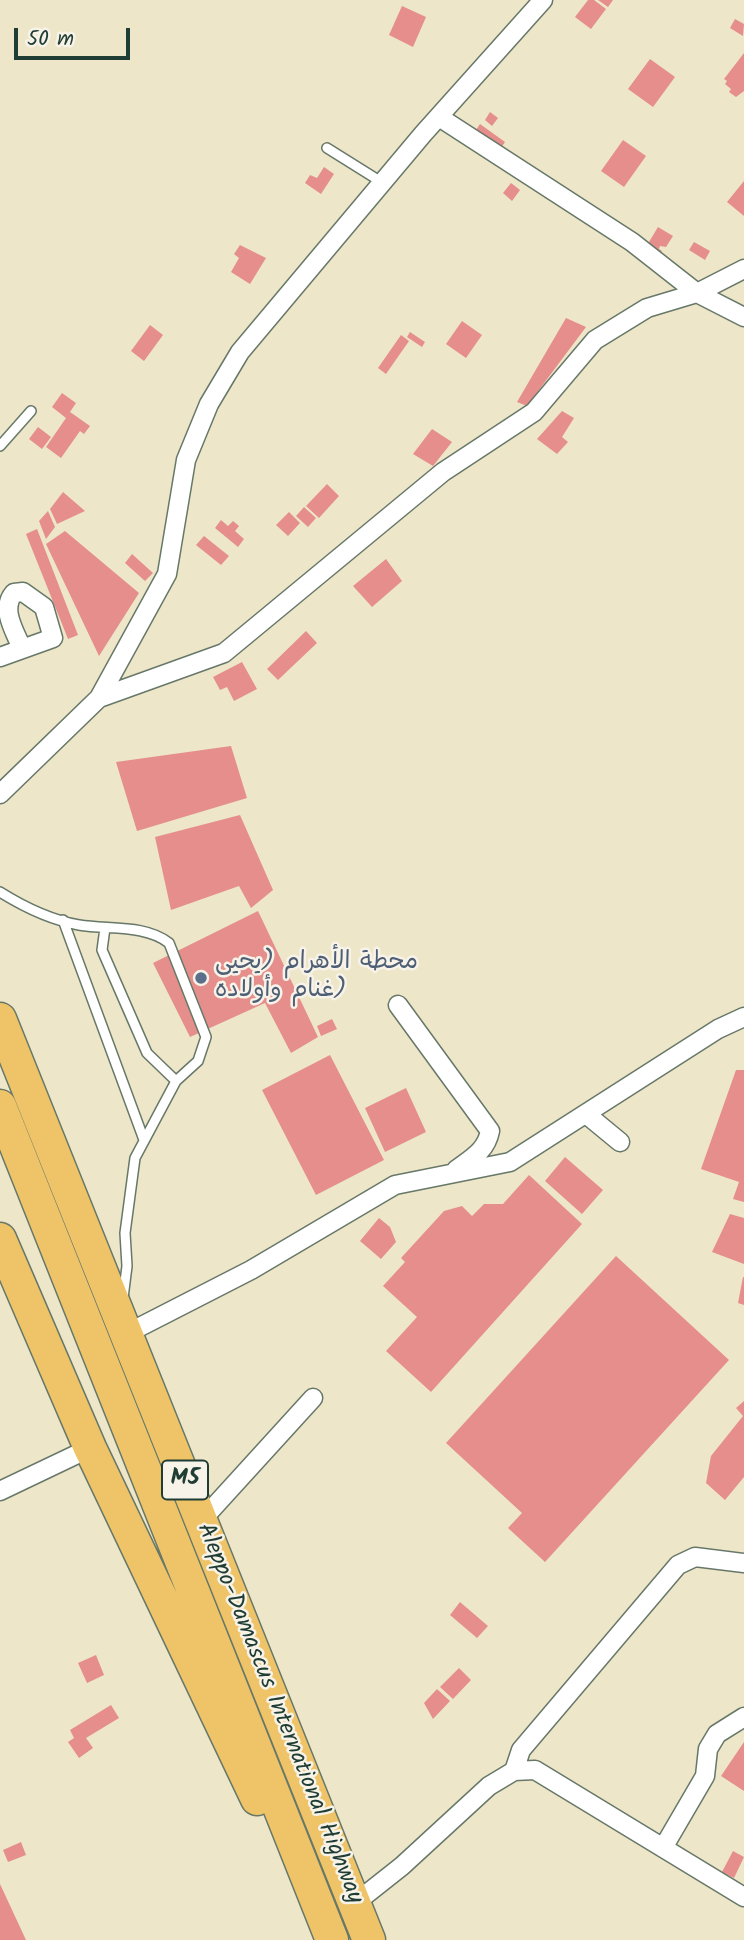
<!DOCTYPE html>
<html>
<head>
<meta charset="utf-8">
<style>
  body { margin:0 }
  #map { position:relative; width:744px; height:1940px; overflow:hidden; background:#ede6c9; font-family:Kalam,sans-serif }
  canvas { display:block }
  .scale { position:absolute; left:14px; top:28px; width:116px; height:32px; box-sizing:border-box; border:4px solid #1f3d34; border-top:0; padding-left:9px; font-size:21px; line-height:24px; white-space:nowrap; color:#1f3d34; -webkit-text-stroke:5px #f7f3e8; paint-order:stroke }
</style>
</head>
<body>
<div id="map">
<canvas width="744" height="1940"></canvas>
<div class="scale">50 m</div>
</div>
<script>
const g = document.querySelector('canvas').getContext('2d');
g.lineJoin = 'round';
function fill(path, color) { g.fillStyle = color; g.fill(path, 'evenodd'); }
function stroke(path, color, width, dash) { g.strokeStyle = color; g.lineWidth = width; g.lineCap = dash ? 'butt' : 'round'; g.setLineDash(dash || []); g.stroke(path); }
function label(font, color, halo, rows, align = 'center') {
  g.font = font + ' Kalam,"Playpen Sans Arabic",sans-serif'; g.lineWidth = 5; g.setLineDash([]); g.textBaseline = 'middle'; g.strokeStyle = halo; g.fillStyle = color; for (const [text, x, y, turn = 0] of rows) {
    g.save(); g.translate(x, y); g.rotate((+turn || 0) * Math.PI / 180); g.textAlign = isNaN(turn) ? turn : align; if (halo) g.strokeText(text, 0, 0); g.fillText(text, 0, 0); g.restore();
  }
}
fill(new Path2D(`
  M588 0H594L606 9 591 29 575 17Z
  M598 0H613L608 7Z
  M402 6 426 17 413 47 389 35Z
  M735 19 744 24 743 36 730 28Z
  M744 53V91L736 97 729 92 731 89 725 84 727 81 724 79Z
  M650 59 675 77 653 107 628 89Z
  M490 112 498 118 492 126 485 120Z
  M480 124 505 142 499 151 474 133Z
  M623 140 646 156 624 187 601 171Z
  M324 167 334 174 321 194 305 183 310 175 317 178Z
  M744 181V216L727 202Z
  M511 183 520 190 512 201 503 193Z
  M658 227 673 236 666 247 660 246 659 249 662 251 659 255 646 247Z
  M694 242 710 251 705 260 689 250Z
  M240 245 266 258 250 284 231 272 239 258 234 254Z
  M566 318 586 327 527 406 517 402Z
  M462 321 482 335 466 358 446 344Z
  M150 325 163 335 144 361 131 351Z
  M410 332 425 342 422 347 407 337Z
  M401 335 409 341 386 374 378 368Z
  M62 393 76 403 70 412 90 426 84 434 80 431 61 458 46 447 66 418 52 407Z
  M562 411 574 418 562 437 568 442 557 454 537 439Z
  M38 427 51 437 42 449 29 439Z
  M432 429 452 442 433 466 413 454Z
  M327 484 339 496 319 518 306 506Z
  M63 492 85 511 57 524 50 509Z
  M304 507 316 518 308 527 296 516Z
  M48 511 55 527 46 539 39 521Z
  M289 512 300 523 288 536 276 525Z
  M221 520 228 526 233 521 239 526 235 531 244 539 238 547 215 528Z
  M37 529 78 635 68 639 26 534Z
  M65 531 139 593 99 656 46 544Z
  M204 536 229 556 221 565 196 545Z
  M132 554 153 573 145 581 125 563Z
  M386 559 402 581 372 607 353 586Z
  M306 631 317 643 278 680 267 669Z
  M242 662 257 689 234 701 227 687 220 690 213 677Z
  M231 746 247 798 137 831 116 762Z
  M240 815 273 890 251 908 239 886 171 910 155 837Z
  M258 911 318 1037 291 1053 265 1003 190 1037 153 963Z
  M332 1019 337 1029 321 1036 317 1026Z
  M330 1055 384 1160 316 1195 262 1090Z
  M736 1070H744V1202L733 1199 739 1182 701 1169Z
  M406 1088 426 1132 385 1152 365 1108Z
  M565 1157 603 1190 582 1214 545 1181Z
  M529 1175 582 1224 431 1392 386 1351 417 1317 383 1286 405 1262 401 1258 444 1211 462 1206 472 1216 484 1204H503Z
  M730 1214 744 1218V1264L712 1252Z
  M379 1218 390 1227 396 1242 381 1259 360 1241Z
  M616 1256 729 1360 545 1562 508 1528 522 1513 446 1443Z
  M743 1277H744V1305L738 1303Z
  M744 1401V1477L725 1500 706 1483 711 1456 743 1416 736 1408Z
  M460 1602 488 1626 477 1638 450 1615Z
  M96 1655 104 1675 87 1683 78 1663Z
  M459 1668 471 1680 453 1699 440 1687Z
  M437 1689 450 1701 433 1719 424 1703Z
  M111 1705 119 1718 86 1738 93 1748 79 1758 68 1742 74 1738 70 1730Z
  M744 1742V1791L721 1776Z
  M21 1842 26 1855 8 1862 3 1850Z
  M733 1851 744 1857 734 1878 722 1872Z
  M0 1884 26 1940H0Z`), '#e58e8c');
const service = new Path2D(`
  M327 148 383 183
  M0 446 31 411
  M0 892C24 907 51 920 79 925 108 930 145 924 169 943L206 1037 198 1061 176 1081 135 1158 125 1233 127 1266 123 1298
  M63 920 144 1140
  M105 928 102 950 147 1053 176 1081`);
const minor = new Path2D(`
  M439 117 632 242 697 293 744 317
  M0 657 53 638 44 607 23 592 14 593C0 609 15 631 22 649
  M99 698 167 574 186 460 209 404 240 352 423 134 543 0
  M0 794 99 698 224 653 443 472 534 412 595 340 647 308 697 293 744 269
  M398 1005 490 1131C486 1151 472 1158 456 1170
  M586 1114 620 1142
  M126 1334 251 1270 395 1185 510 1162 718 1029 744 1017
  M0 1491 90 1448
  M201 1521 313 1398
  M514 1771 521 1750 678 1565 695 1557 744 1563
  M663 1848 705 1776 708 1749 717 1734 744 1717
  M354 1904 402 1866 489 1786 514 1771 535 1770 744 1897`);
const motorway = new Path2D(`
  M0 1019 369 1940
  M0 1106 332 1940
  M0 1239 90 1448 257 1799`);
stroke(service, '#677868', 12);
stroke(minor, '#677868', 21);
stroke(motorway, '#677868', 35);
stroke(service, '#fff', 9);
stroke(minor, '#fff', 18);
stroke(motorway, '#efc469', 32);
for (const [x, y, r, color] of [
  [201,978,7,"#5c6f8a"]
]) { const dot = new Path2D(); dot.arc(x, y, r, 0, 2 * Math.PI); g.fillStyle = color; g.fill(dot); stroke(dot, '#f7f3e8', 2.5); }
for (const [x, y, w] of [
  [185,1480,46]
]) { const box = new Path2D(); box.roundRect(x - w / 2, y - 19.5, w, 39, 5); g.fillStyle = '#f7f3e8'; g.fill(box); stroke(box, '#1f3d34', 2); }
label('bold 23px', '#1f3d34', null, [
  ["M5",185,1480]
]);
label('24px', '#4e5e75', '#f7f3e8', [
  ["محطة الأهرام (يحيى",215,964],
  ["غنام وأولاده)",215,992]
], 'left');
label('24px', '#1f3d34', '#f7f3e8', [
  ["Aleppo-Damascus International Highway",278,1714,68]
]);
</script>
</body>
</html>
